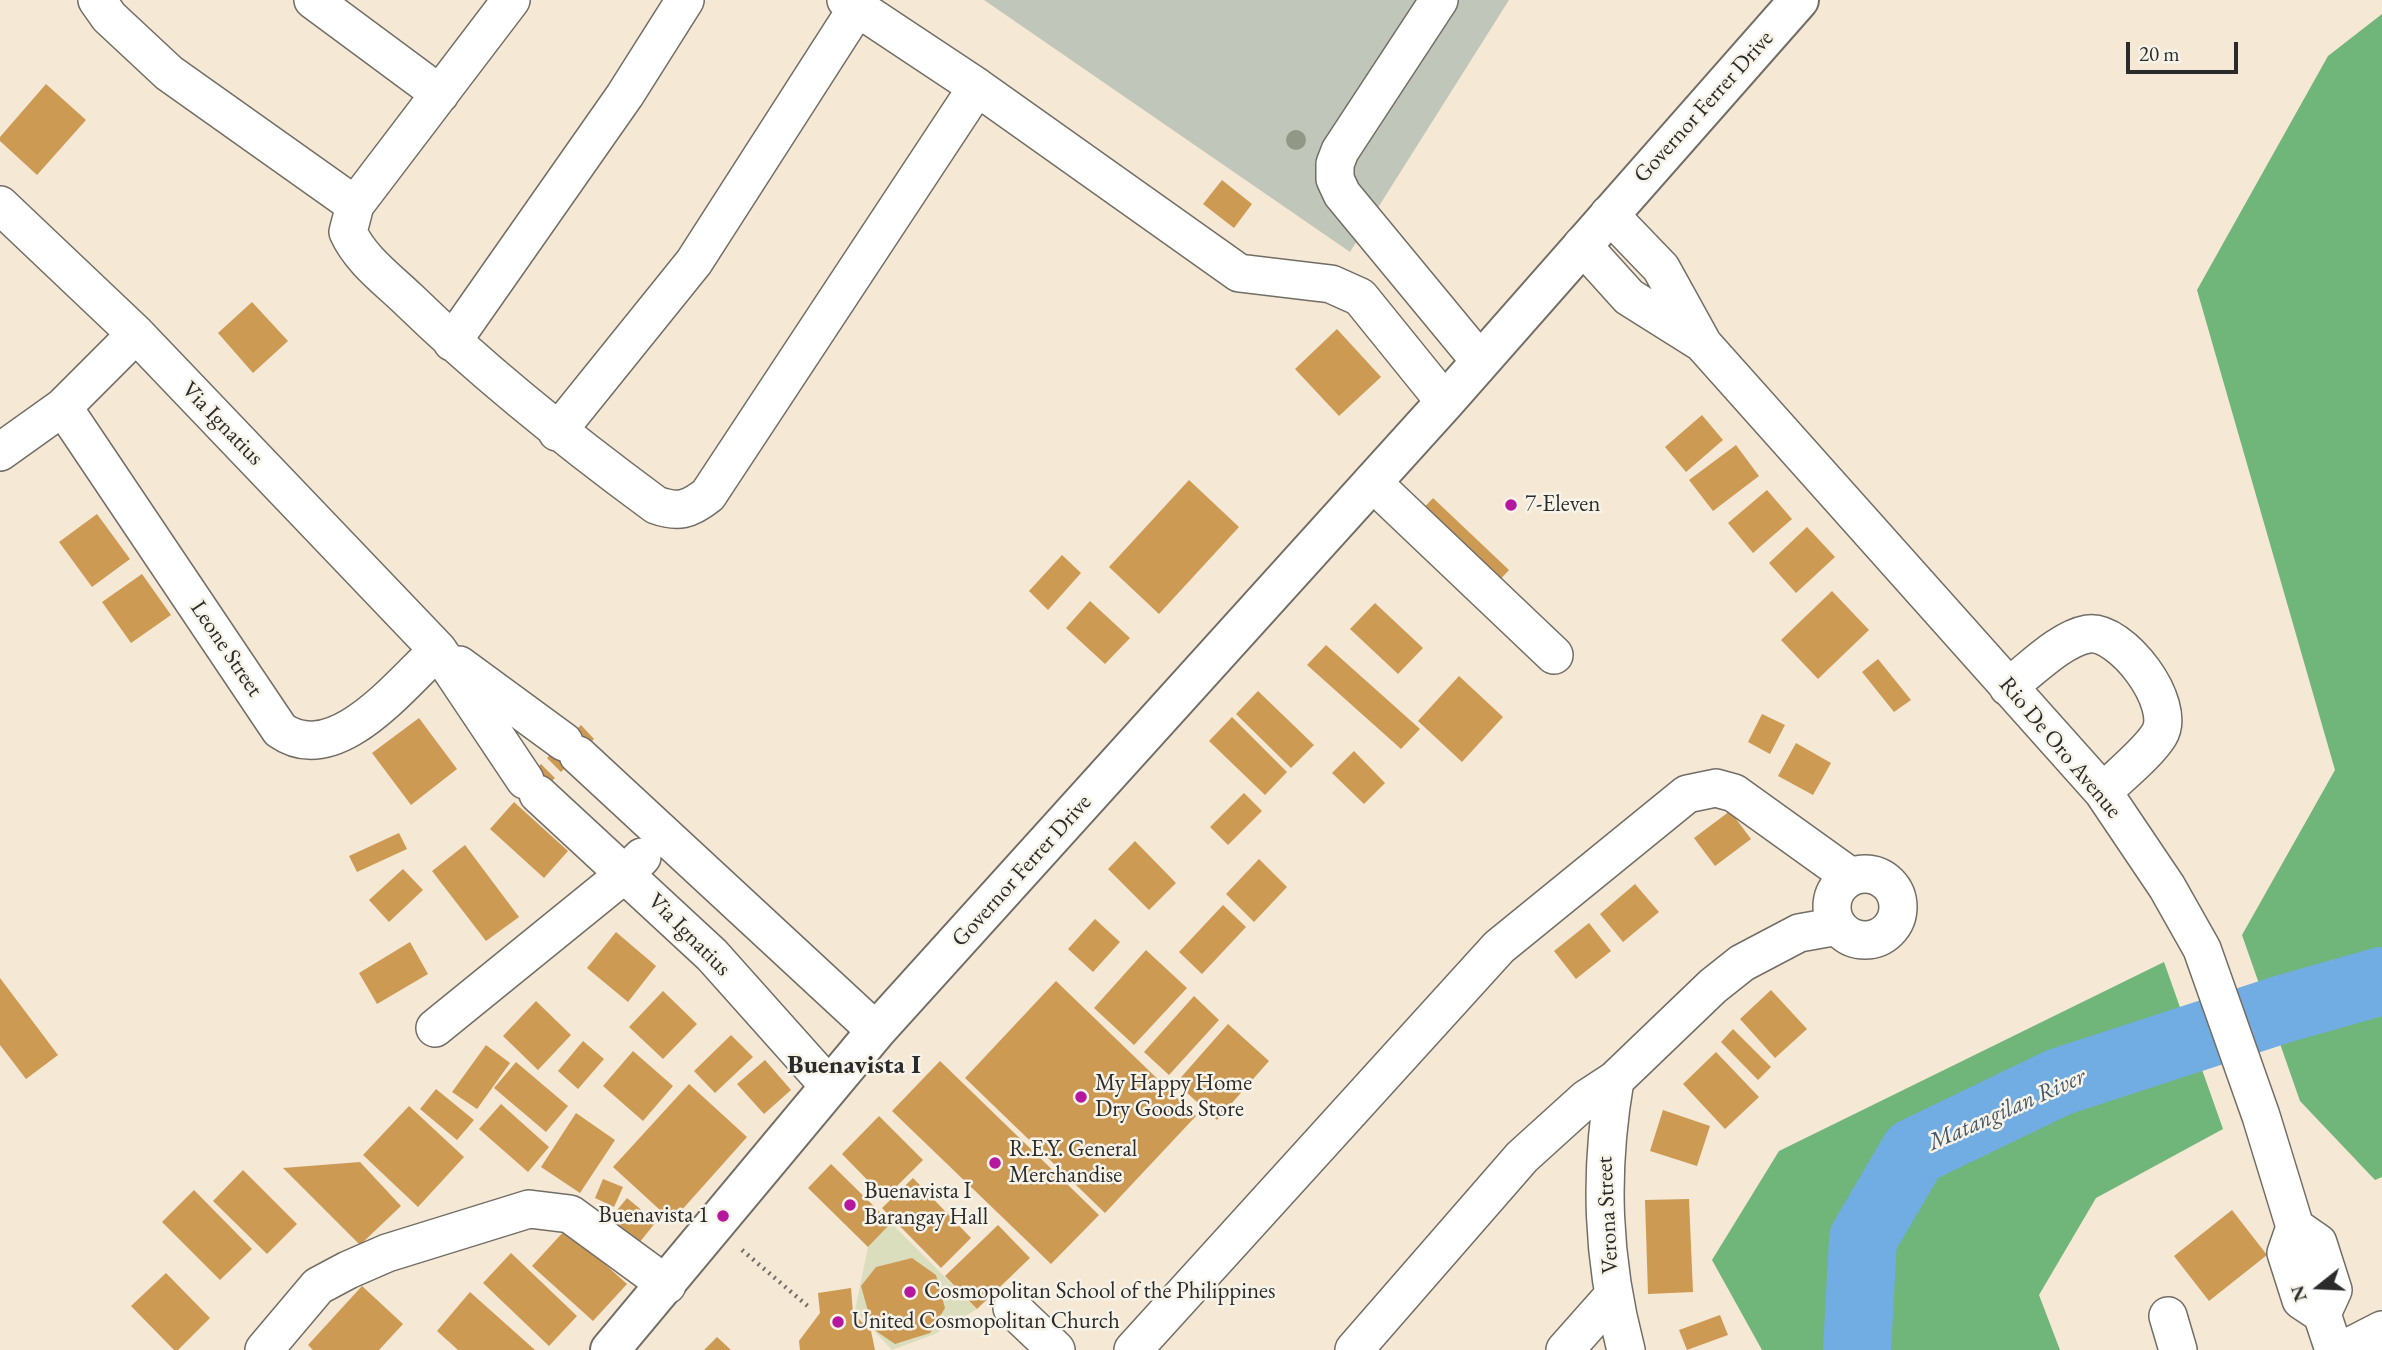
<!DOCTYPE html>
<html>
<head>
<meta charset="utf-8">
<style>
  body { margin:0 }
  #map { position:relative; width:2382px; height:1350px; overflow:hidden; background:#f5e8d4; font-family:"EB Garamond",serif }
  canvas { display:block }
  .north { position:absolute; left:2284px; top:1252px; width:70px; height:70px; -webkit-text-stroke:5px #f7f3e8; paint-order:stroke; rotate:252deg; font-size:19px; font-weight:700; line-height:28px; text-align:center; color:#2b2b2b }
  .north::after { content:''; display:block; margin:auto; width:24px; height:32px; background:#2b2b2b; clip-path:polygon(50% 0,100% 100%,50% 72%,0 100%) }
  .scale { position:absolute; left:2126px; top:42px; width:112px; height:32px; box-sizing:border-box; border:4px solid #2b2b2b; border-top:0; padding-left:9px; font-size:21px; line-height:24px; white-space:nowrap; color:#2b2b2b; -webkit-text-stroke:5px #f7f3e8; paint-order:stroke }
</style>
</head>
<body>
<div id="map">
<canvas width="2382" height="1350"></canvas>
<div class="north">N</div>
<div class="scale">20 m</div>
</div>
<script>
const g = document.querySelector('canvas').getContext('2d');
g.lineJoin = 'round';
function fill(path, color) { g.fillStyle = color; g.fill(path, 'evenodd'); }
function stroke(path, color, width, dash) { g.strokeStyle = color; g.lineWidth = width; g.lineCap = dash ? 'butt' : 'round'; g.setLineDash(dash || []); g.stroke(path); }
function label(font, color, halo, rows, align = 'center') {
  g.font = font + ' "EB Garamond",serif'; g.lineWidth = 5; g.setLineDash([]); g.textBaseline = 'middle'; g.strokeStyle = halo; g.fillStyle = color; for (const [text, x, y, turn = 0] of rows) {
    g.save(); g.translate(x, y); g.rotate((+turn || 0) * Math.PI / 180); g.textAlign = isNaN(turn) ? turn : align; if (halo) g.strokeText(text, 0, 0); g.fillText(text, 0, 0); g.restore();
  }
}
fill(new Path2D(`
  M891 1223 977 1309 935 1334 892 1350 855 1310 868 1247Z`), '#dbdebd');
fill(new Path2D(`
  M984 0H1509L1350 252Z`), '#c1c6ba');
fill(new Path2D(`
  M2382 14V1177L2375 1180 2300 1101 2242 935 2335 770 2197 290 2328 56Z
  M2164 962 2223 1129 2096 1198 2039 1295 2060 1350H1762L1712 1260 1779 1151Z`), '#70b579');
stroke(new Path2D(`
  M1857 1350 1863 1239 1914 1152 2059 1082 2283 1009 2382 981`), '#71ade2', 68);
fill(new Path2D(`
  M46 84 86 120 37 175 0 141V137Z
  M1222 180 1252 204 1234 228 1203 204Z
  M252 302 288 341 253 373 218 333Z
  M1337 329 1381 377 1339 416 1295 369Z
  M1702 415 1723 440 1686 472 1665 447Z
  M1736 445 1759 476 1713 511 1689 480Z
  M1189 480 1239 527 1159 614 1109 567Z
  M1767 490 1792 519 1753 553 1728 523Z
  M1433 498 1509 570 1495 585 1419 513Z
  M97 514 130 559 92 587 59 542Z
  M1807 527 1835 557 1796 593 1769 563Z
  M1062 555 1081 573 1048 610 1029 591Z
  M142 574 171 615 131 643 102 602Z
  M1832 591 1869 630 1818 679 1781 640Z
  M1090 601 1130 638 1105 664 1066 628Z
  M1375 603 1423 648 1398 674 1350 629Z
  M1326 645 1420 729 1401 749 1307 665Z
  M1878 659 1911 700 1894 712 1862 672Z
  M1459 676 1503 717 1462 762 1418 721Z
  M1258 691 1314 745 1291 768 1236 714Z
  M1762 714 1785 725 1770 754 1748 742Z
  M1232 717 1287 772 1265 795 1209 741Z
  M419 718 457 769 411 805 372 753Z
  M581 725 594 739 561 772 547 758Z
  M1796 743 1831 763 1813 795 1778 776Z
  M1354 751 1385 783 1364 804 1332 773Z
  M541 764 555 778 538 794 515 791Z
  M1244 793 1262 811 1228 845 1210 827Z
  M514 802 568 851 544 878 490 829Z
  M1730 811 1751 839 1715 866 1694 838Z
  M399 833 407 849 357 872 349 856Z
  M1135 841 1176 883 1149 910 1108 869Z
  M465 845 519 917 486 941 432 871Z
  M1259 859 1287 887 1254 922 1226 894Z
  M403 869 423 890 389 922 369 900Z
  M1635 884 1659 912 1623 942 1600 914Z
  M1223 905 1246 927 1202 974 1179 952Z
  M1095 919 1120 942 1093 972 1068 949Z
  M1589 923 1611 951 1576 979 1554 951Z
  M616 932 656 966 628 1002 587 968Z
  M410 942 428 974 377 1004 359 973Z
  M1146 950 1187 988 1134 1045 1094 1008Z
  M0 978 58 1055 26 1079 0 1045Z
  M1056 981 1196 1116 1105 1213 965 1078Z
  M1771 990 1807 1029 1775 1058 1740 1019Z
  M663 991 697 1024 663 1059 629 1027Z
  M1194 996 1219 1020 1169 1075 1144 1052Z
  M536 1001 571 1035 538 1070 503 1036Z
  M1228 1024 1269 1061 1217 1120 1176 1083Z
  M1733 1029 1771 1067 1758 1080 1721 1042Z
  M731 1035 753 1057 715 1093 694 1071Z
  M583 1041 604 1059 578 1089 558 1071Z
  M486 1045 510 1063 477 1109 452 1092Z
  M633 1051 673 1086 643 1121 603 1086Z
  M1716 1052 1759 1097 1725 1129 1683 1084Z
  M765 1060 791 1090 764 1114 737 1084Z
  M940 1061 1099 1215 1051 1264 892 1111Z
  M516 1062 568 1106 546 1132 494 1088Z
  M689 1084 747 1137 672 1221 613 1167Z
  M436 1089 474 1120 457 1140 420 1109Z
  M501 1104 549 1147 528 1172 479 1129Z
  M409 1106 464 1157 418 1207 363 1155Z
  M1663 1110 1710 1126 1697 1166 1650 1151Z
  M576 1113 615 1140 580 1193 541 1167Z
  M879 1116 923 1160 885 1198 842 1154Z
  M360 1162 401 1206 360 1245 283 1168Z
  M831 1164 891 1223 868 1247 808 1188Z
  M243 1170 297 1224 267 1254 213 1201Z
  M913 1178 971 1238 941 1268 882 1208Z
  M603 1179 623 1187 614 1207 595 1198Z
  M194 1190 252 1249 220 1280 162 1222Z
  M627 1198 656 1222 635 1248 605 1225Z
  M1689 1199 1693 1292 1648 1294 1645 1200Z
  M2232 1210 2267 1255 2209 1301 2174 1256Z
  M998 1225 1030 1258 977 1309 945 1276Z
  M566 1229 627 1284 593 1321 532 1266Z
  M511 1253 577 1316 549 1346 483 1283Z
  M912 1258 936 1275 945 1308 930 1333 895 1344 873 1329 861 1286 876 1267Z
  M166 1273 210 1318 178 1350H174L131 1306Z
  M362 1286 403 1324 379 1350H313L308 1345Z
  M851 1288 853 1313 871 1331 875 1350H800L799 1341 820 1313 818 1293Z
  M470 1292 535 1350H458L437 1331Z
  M1720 1315 1728 1335 1687 1350 1679 1330Z
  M717 1337 731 1350H704Z`), '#cd9a54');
const minor = new Path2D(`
  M97 0 109 17 169 73 355 205
  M313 0 440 94
  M511 0 355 205 348 232C360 259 387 279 408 299 486 375 569 441 656 505 678 513 689 510 708 495L977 87
  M846 0 977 87 1239 273 1331 284 1360 297 1445 402
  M1439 0 1340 151 1335 164V179L1342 194 1480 361
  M0 205 136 334 438 650 525 780
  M1609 214 1661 268 1703 344 2103 792 2167 887 2202 949 2261 1116 2295 1227 2286 1253 2301 1300 2322 1314 2334 1350
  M1582 245 1629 297 1699 341
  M452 342 625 95 685 0
  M63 407 280 730C335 769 399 686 438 650
  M557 432 694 262 857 8
  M0 452 63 407 136 334
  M1372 482 1554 655
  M459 665 564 742
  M2008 687C2031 670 2060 639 2088 634 2121 629 2178 704 2159 735 2147 754 2119 776 2103 792
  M578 755 876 1031
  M538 794 712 955 829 1086
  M1832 907a33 33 0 1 1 66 0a33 33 0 1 1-66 0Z
  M435 1028 626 873 642 857
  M1615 1080C1599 1173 1602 1259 1626 1350
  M2295 1227 2318 1243 2333 1290 2322 1314
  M1012 1308 1056 1350
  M2168 1316 2178 1350
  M264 1350 318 1286 348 1270 387 1253 529 1209 570 1214 667 1285
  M1133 1350 1499 947 1687 794 1716 788 1734 793 1851 877
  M1354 1350 1522 1157 1586 1099 1615 1080 1713 986 1742 963 1799 933 1838 926
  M1565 1350 1612 1297
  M2343 1350 2382 1330`);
const major = new Path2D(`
  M610 1350 876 1031 1445 402 1799 0`);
stroke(minor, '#726d66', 40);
stroke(major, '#726d66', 42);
stroke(new Path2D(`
  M742 1250 810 1308`), '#726d66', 4.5, [2, 5]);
stroke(minor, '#fff', 37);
stroke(major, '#fff', 38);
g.fillStyle = '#939785';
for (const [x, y] of [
  [1296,140]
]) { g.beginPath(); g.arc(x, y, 10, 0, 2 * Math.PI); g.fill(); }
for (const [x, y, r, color] of [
  [1511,505,7,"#b5179e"],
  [1081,1097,7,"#b5179e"],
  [995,1163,7,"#b5179e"],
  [850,1205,7,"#b5179e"],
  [723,1216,7,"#b5179e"],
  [910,1292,7,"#b5179e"],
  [838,1322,7,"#b5179e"]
]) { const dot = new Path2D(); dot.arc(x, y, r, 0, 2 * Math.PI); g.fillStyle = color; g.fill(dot); stroke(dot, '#f7f3e8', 2.5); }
label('23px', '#2b2b2b', '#f7f3e8', [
  ["Governor Ferrer Drive",1704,107,-48],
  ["Via Ignatius",222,424,46],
  ["Leone Street",226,649,56],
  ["Rio De Oro Avenue",2060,748,50],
  ["Governor Ferrer Drive",1022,871,-48],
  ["Via Ignatius",689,935,45],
  ["Verona Street",1608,1215,-93]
]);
label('23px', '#2b2b2b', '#f7f3e8', [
  ["7-Eleven",1525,505],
  ["My Happy Home",1095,1084],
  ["Dry Goods Store",1095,1110],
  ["R.E.Y. General",1009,1150],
  ["Merchandise",1009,1176],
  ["Buenavista I",864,1192],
  ["Barangay Hall",864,1218],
  ["Buenavista 1",709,1216,"right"],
  ["Cosmopolitan School of the Philippines",924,1292],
  ["United Cosmopolitan Church",852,1322]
], 'left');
label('italic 24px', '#44586b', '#f7f3e8', [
  ["Matangilan River",2007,1110,-24]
]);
label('bold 26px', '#2b2b2b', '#f7f3e8', [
  ["Buenavista I",854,1066]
]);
</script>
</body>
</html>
